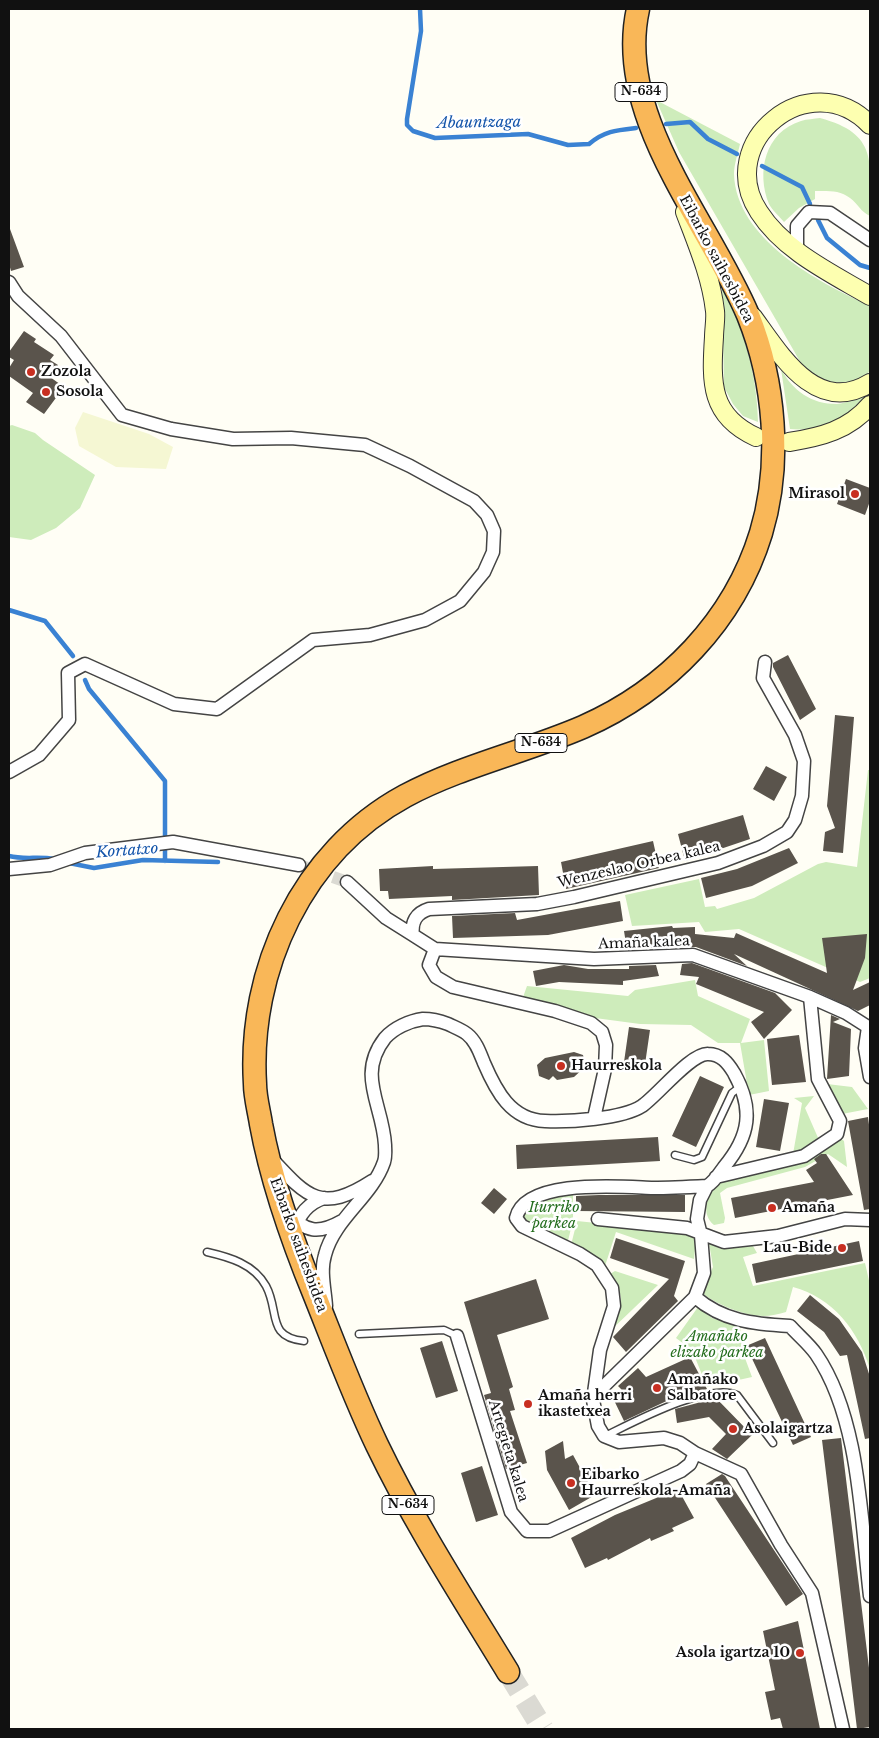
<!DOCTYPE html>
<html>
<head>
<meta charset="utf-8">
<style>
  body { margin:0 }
  #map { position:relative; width:879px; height:1738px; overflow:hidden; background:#fffef5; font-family:"Libre Baskerville",serif }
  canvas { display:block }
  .frame { position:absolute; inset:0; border:10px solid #111; pointer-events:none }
</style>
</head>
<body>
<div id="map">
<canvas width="879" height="1738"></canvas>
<div class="frame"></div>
</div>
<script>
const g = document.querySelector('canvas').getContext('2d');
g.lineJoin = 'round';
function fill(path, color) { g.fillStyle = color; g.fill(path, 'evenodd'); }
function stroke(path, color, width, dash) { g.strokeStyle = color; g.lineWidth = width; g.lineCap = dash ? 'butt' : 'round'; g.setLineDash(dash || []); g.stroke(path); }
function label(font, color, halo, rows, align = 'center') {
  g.font = font + ' "Libre Baskerville",serif'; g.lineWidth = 5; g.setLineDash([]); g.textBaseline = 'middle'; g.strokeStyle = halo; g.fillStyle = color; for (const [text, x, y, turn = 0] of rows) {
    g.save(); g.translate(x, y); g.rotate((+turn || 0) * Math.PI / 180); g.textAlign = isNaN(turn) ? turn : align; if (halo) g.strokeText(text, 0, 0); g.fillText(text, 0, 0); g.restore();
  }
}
fill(new Path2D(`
  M83 412 149 434 173 447 166 469 116 467 79 446 75 428Z`), '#f5f7d3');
fill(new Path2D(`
  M656 100 740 144C738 153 734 165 734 174 736 239 818 282 870 306V371C854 389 821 385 805 368 801 363 797 357 794 351L679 152Z
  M820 118C879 134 870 162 870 216 861 212 858 204 850 198 840 190 828 191 815 191V199L799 208 784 222C779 216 772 210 769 204 756 172 765 132 801 121 807 119 814 119 820 118Z
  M722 284C743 331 757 370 758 422L743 416 733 404 724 387Z
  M781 369C793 391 811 404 837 404 847 403 858 398 868 396 845 418 823 432 790 429Z
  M12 425 35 433 43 440 95 475 80 508 56 528 31 540 9 537V426Z
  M868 770H870V978L860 982 739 929 705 932 699 922 632 926 625 895 699 879 705 907 715 906 717 909 754 898 818 864 826 862 857 867Z
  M695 980 698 996 750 1019 741 1043 764 1040 769 1091 749 1095 740 1043H718L691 1025 640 1024 595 1018 522 1000 527 986 628 996 635 990Z
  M827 1084 852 1087 868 1109 842 1114Z
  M814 1096 805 1108 819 1140 806 1150 793 1154 802 1103 794 1098Z
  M839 1137 844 1141 847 1167 828 1154 805 1167 727 1188 720 1193 725 1218 724 1223 714 1225C701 1214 707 1199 713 1186H718L721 1181Z
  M573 1191V1220L567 1245 525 1224 521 1212 530 1204Z
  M577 1221 683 1232 696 1239 694 1259 616 1232 605 1266 571 1245Z
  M709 1243 721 1249 753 1246 757 1253 743 1257 753 1286 865 1263 870 1285V1369C858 1330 833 1298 793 1287L786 1312C779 1314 771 1316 763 1316 744 1316 715 1304 701 1292L713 1267Z
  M615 1271 658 1285 608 1333C623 1307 627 1300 610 1274Z
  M698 1307 712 1318 740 1326 742 1350 752 1377 707 1387 692 1350 676 1338Z`), '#ceecbb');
stroke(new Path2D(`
  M420 9 421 31 407 119V125L413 131 435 138 528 134 568 145 589 144C604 131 617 130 636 128
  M666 124 690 122 708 139 737 154
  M762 166 802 187 810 204
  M818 220 827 238 860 265 870 268
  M9 610 45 621 73 656
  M85 680 89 689 165 781V861
  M9 856C24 860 39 856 54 859
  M69 863 94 868 143 860 218 862`), '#3a82d3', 4.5);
fill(new Path2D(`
  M10 229 24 267 11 271 9 264Z
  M24 331 36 339 34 342 54 355 50 360 58 365 50 377 64 387 44 414 26 402 33 393 9 376V368L14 360 9 357V352Z
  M846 479 870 488V501L865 515 837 504Z
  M788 655 816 709 800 720 773 667V663Z
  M835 715 854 717 843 853 823 851 825 832 835 828 827 806Z
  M766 766 787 777 774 801 753 789Z
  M743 815 750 839 685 861 678 834Z
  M653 841 659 868 566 889 561 862Z
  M789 848 798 863 752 886 706 898 701 878 737 869Z
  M433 866V869L538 866 539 895 452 900V896L389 899 388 891H380L379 869Z
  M620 901 623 921 548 935 453 938 452 916 515 913 517 920Z
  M672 926 673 928 695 927V934L734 938 736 933 827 973 822 938 867 934 865 958 853 990 870 982V1005L858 1011 734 954 747 966 696 947H684L685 945 627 950 624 931Z
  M692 963 775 993 792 1010 764 1039 751 1022 764 1012 696 984 699 977 680 975 682 964Z
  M564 965 588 969H629V966L656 965 659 976 623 981V985L559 982 536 986 533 971Z
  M831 1015 840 1019 833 1022 851 1029 849 1076 827 1079Z
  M629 1027 650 1030 644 1071 623 1069Z
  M799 1035 806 1082 772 1085 767 1039Z
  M574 1052 583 1055 586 1066 574 1077 557 1080 553 1076 549 1080 539 1076 537 1065 545 1058Z
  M700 1076 724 1087 696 1147 672 1136Z
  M764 1099 789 1103 780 1151 756 1147Z
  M868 1117 870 1132V1209L864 1210 848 1121Z
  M658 1137 660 1161 517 1169 516 1145Z
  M821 1154H826L853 1195 735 1218 731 1198 814 1182 806 1170 817 1163 814 1159Z
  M494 1188 507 1199 494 1214 481 1203Z
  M599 1195H685V1212L576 1211V1196Z
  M616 1238 685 1261 674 1296 678 1301 626 1352 613 1337 669 1279 610 1258Z
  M859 1241 863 1261 756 1283 752 1264Z
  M536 1279 549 1319 497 1335 513 1387 509 1389 515 1410 510 1411 527 1463 506 1469 484 1395 491 1393 464 1302Z
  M810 1295 839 1319 862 1352 870 1377V1438L865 1439 847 1355 840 1356 824 1332 797 1311Z
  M765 1338 811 1437 793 1445 746 1346Z
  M442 1341 458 1391 436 1398 420 1348Z
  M690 1357 707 1389 673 1398 624 1421 611 1394 622 1390 618 1386 638 1368 646 1377Z
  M716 1398 752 1435 727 1459 712 1449 726 1434 709 1417 677 1423 675 1409Z
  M841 1438 870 1676V1727L857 1729 822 1440Z
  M563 1441 565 1459 573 1455 595 1495 569 1510 547 1470 545 1451Z
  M482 1466 498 1515 476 1522 461 1473Z
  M722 1474 725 1476 803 1594 786 1606 706 1484Z
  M678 1489 694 1518 672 1528 674 1531 651 1541 650 1538 608 1560 607 1558 585 1568 571 1538 615 1515Z
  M798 1621 820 1729H783L780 1718 771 1720 765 1692 775 1690 763 1631Z`), '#5a544c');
stroke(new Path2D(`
  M299 865 347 882`), '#dbdad3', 12, [12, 6]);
stroke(new Path2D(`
  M508 1672 543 1729`), '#dbdad3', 22, [22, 11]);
const lane = new Path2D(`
  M675 1155 694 1160 702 1157 732 1093 740 1087
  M207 1252C229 1257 254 1264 266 1286 280 1312 266 1337 304 1341
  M359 1334 444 1330 457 1336
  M605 1436C634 1422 708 1382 737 1395L773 1443`);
const street = new Path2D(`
  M797 252V226L809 212 830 213 870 240
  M9 282 18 296 61 336 122 415 171 429 233 439 291 438 365 445 410 466 474 501 487 515 494 531 493 552 484 572 460 601 425 620 370 635 313 640 217 709 174 704 85 664 68 673 69 720 39 755 9 772
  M9 869 50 865 85 853 173 842 299 865
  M347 882 386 918 413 935
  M435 949 413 935C411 922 416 913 429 909L537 904 574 897 718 863 763 846 787 832 795 820 802 796 804 761 795 735 763 678 765 662
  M435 949 594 959 693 955 810 997 846 1013 868 1027
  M435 949 429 965 436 977 453 987 555 1011 591 1023 602 1032 606 1045 605 1069 594 1118
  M868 1027 865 1048 870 1077
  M271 1158C307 1197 321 1214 372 1181
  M716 1177 804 1156 837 1134 840 1121 818 1079 810 997
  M288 1212C305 1233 319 1234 342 1221
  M598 1219 687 1228 724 1242 778 1236 845 1219 870 1220
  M295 1230C299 1214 309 1203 324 1198
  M695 1297C723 1321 753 1324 790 1326 798 1335 809 1344 816 1354 860 1418 861 1521 870 1596
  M326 1306C325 1290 320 1271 325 1255 334 1219 372 1197 384 1162 386 1156 385 1150 385 1145 383 1105 356 1075 385 1038 394 1028 409 1021 423 1019 431 1019 440 1021 448 1024 454 1027 462 1030 467 1034 476 1041 480 1053 484 1063 496 1091 511 1120 545 1121 569 1122 622 1119 642 1106 658 1095 691 1053 708 1054 721 1054 728 1063 734 1073 754 1109 750 1136 724 1167 719 1174 714 1182 707 1186
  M457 1336 511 1512 527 1531H549L681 1471 690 1464 695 1453
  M593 1400 602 1388 695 1297 704 1273 701 1235 697 1219 700 1200 707 1186C689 1187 671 1188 653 1188 622 1187 525 1178 516 1218L522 1226 580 1254 597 1265 612 1288 614 1306 600 1350 593 1400 598 1426 604 1436 619 1442 664 1438 680 1443 695 1453 741 1474 781 1545 812 1593 843 1729`);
const secondary = new Path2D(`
  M870 125C810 63 713 142 759 212 784 251 831 273 870 296
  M685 212C697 244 711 276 715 311 716 319 714 329 714 337 711 383 710 416 756 437
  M753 317C780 354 816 416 870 383
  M789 442C821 437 849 430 870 405`);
const highway = new Path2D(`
  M508 1672C463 1598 415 1524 377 1445 354 1397 335 1346 315 1296 292 1240 272 1184 261 1124 259 1111 255 1097 255 1084 248 970 302 852 405 796 461 766 525 752 583 727 667 690 734 621 761 533 782 463 775 382 748 315 709 222 614 117 638 9`);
stroke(lane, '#444', 9);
stroke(street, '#444', 15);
stroke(secondary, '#333', 20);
stroke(highway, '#222', 25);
stroke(lane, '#fff', 6);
stroke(street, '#fff', 12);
stroke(secondary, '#fdffb0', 18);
stroke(highway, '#f9b758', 22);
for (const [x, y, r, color] of [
  [31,372,5,"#c82f21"],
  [46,392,5,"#c82f21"],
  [855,494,5,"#c82f21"],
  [561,1066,5,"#c82f21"],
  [772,1208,5,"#c82f21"],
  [842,1248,5,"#c82f21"],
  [657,1388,5,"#c82f21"],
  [528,1404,5,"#c82f21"],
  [733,1429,5,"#c82f21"],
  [571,1483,5,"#c82f21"],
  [800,1653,5,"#c82f21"]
]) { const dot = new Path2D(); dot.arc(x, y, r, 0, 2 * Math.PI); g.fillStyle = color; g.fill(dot); stroke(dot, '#fff', 2); }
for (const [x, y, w] of [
  [641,92,52],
  [541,743,52],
  [408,1505,52]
]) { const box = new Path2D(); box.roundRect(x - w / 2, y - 9.5, w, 19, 4); g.fillStyle = '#fff'; g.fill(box); stroke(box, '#111', 1); }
label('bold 12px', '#111', null, [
  ["N-634",641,92],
  ["N-634",541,743],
  ["N-634",408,1505]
]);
label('14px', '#111', '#fff', [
  ["Eibarko saihesbidea",716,259,62],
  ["Wenzeslao Orbea kalea",639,865,-13],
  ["Amaña kalea",644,943,-2],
  ["Eibarko saihesbidea",298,1245,70],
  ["Artegieta kalea",508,1451,73]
]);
label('bold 14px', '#111', '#fff', [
  ["Zozola",41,372],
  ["Sosola",56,392],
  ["Mirasol",845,494,"right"],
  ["Haurreskola",571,1066],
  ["Amaña",782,1208],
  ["Lau-Bide",832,1248,"right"],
  ["Amañako",667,1380],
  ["Salbatore",667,1396],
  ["Amaña herri",538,1396],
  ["ikastetxea",538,1412],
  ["Asolaigartza",743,1429],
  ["Eibarko",581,1475],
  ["Haurreskola-Amaña",581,1491],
  ["Asola igartza 10",790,1653,"right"]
], 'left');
label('italic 14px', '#236d1d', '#fff', [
  ["Iturriko",554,1208],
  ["parkea",554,1224],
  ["Amañako",717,1337],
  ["elizako parkea",717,1353]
]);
label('italic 15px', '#1354aa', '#fff', [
  ["Abauntzaga",479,123,-1],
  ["Kortatxo",127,851,-4]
]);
</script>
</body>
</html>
